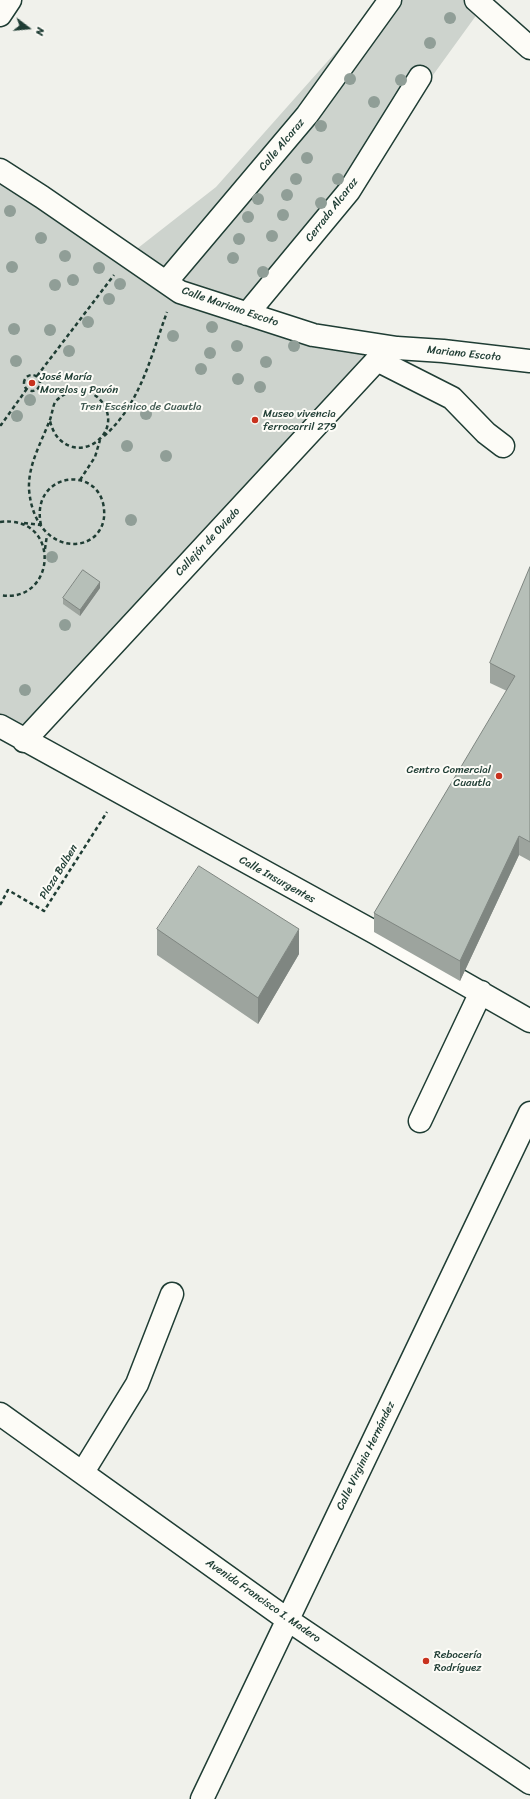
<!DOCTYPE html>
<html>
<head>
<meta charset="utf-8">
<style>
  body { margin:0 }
  #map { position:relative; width:530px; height:1799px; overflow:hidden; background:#f0f1eb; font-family:Sriracha,sans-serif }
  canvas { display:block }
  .north { position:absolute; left:8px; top:8px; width:40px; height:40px; -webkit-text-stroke:3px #fdfcf7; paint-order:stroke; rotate:106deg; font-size:11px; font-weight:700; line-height:16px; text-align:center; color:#1f3d34 }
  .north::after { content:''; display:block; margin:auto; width:14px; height:18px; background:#1f3d34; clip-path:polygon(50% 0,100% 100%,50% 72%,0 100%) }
</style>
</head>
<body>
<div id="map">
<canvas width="530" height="1799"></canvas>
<div class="north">N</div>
</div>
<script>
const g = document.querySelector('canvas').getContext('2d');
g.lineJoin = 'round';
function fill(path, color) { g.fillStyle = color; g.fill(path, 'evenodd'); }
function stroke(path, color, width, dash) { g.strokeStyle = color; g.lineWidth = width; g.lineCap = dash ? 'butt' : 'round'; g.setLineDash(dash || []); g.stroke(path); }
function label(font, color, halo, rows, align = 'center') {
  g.font = font + ' Sriracha,sans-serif'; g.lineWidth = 4; g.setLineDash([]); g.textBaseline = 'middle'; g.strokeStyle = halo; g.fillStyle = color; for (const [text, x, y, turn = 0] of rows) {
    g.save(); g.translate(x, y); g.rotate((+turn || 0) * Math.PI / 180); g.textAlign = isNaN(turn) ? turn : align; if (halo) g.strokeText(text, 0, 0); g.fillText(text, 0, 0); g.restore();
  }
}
fill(new Path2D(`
  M382 0H476L483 6 349 191 247 314 397 348 24 741 0 726V170L129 255 216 187Z`), '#cdd3cd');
const minor = new Path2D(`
  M476 0 530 48
  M0 15 10 0
  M0 170 42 197 180 292 313 335 397 348 443 351 530 361
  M166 282 307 115 390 0
  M247 314 349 191 420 77
  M377 360 452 398 486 433 503 446
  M0 726 374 932 530 1021
  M24 741 377 360 397 348
  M420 1121 481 992
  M0 1414 288 1620 530 1783
  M83 1472 137 1384 172 1294
  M202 1799 530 1113`);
stroke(minor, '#1f3d34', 25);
stroke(new Path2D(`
  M24 383a8 8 0 1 1 16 0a8 8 0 1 1-16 0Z
  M37 376 114 275
  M0 424 1 425 26 390
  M104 436C140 405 151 356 167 312
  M80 480 95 457 100 440
  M0 522C62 514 57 605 0 595
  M24 523 41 525
  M41 525C30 475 93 464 103 503 115 555 35 565 29 489 28 465 41 443 49 422 52 416 52 409 55 402 88 367 129 418 96 442 89 447 80 449 73 447 59 443 53 433 50 421
  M45 549 47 535
  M0 905 8 890 44 911 107 812`), '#1f3d34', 2.5, [4, 3]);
stroke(minor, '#fdfcf7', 22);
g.fillStyle = '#909e97';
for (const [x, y] of [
  [450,18],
  [430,43],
  [350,79],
  [401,80],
  [374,102],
  [321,126],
  [307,158],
  [296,179],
  [338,179],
  [287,195],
  [258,199],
  [321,203],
  [10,211],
  [283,215],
  [248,217],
  [272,236],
  [41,238],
  [239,239],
  [65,256],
  [233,258],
  [12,267],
  [99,268],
  [263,272],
  [73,280],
  [120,284],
  [55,285],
  [109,299],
  [88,322],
  [212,327],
  [14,329],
  [50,330],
  [173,336],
  [237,346],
  [294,346],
  [69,351],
  [210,353],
  [16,361],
  [266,362],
  [201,369],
  [238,379],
  [260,387],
  [30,400],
  [146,414],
  [17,416],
  [127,446],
  [166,456],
  [131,520],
  [52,557],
  [65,625],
  [25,690]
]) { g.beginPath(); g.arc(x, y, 6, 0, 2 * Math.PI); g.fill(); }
fill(new Path2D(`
  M530 567V861L519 855 460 981 374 932V913L507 691 490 683V663Z
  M100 588 80 616 63 604V598Z
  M157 929 299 954 258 1024 157 955Z`), '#9da49e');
fill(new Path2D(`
  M100 582V588L80 616V610Z
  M519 836V855L460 981V961Z
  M299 929V954L258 1024V998Z`), '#7f8681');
const building = new Path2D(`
  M530 567V842L519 836 460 961 374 913 515 676 490 663Z
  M83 570 100 582 80 610 63 598Z
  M199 866 299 929 258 998 157 929Z`);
fill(building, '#b6bfb8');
stroke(building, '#7f8681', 1);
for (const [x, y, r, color] of [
  [32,383,4,"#c8321e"],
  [255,420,4,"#c8321e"],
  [499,776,4,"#c8321e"],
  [426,1661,4,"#c8321e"]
]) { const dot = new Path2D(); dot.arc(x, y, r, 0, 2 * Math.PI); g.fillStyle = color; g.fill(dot); stroke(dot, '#fdfcf7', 1.5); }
label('11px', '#1f3d34', '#fdfcf7', [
  ["Calle Alcaraz",282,145,-50],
  ["Cerrada Alcaraz",332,210,-52],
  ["Calle Mariano Escoto",230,307,19],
  ["Mariano Escoto",464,354,6],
  ["Callejón de Oviedo",208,542,-47],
  ["Plaza Balben",59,872,-58],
  ["Calle Insurgentes",277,880,29],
  ["Calle Virginia Hernández",366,1456,-64],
  ["Avenida Francisco I. Madero",263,1601,35]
]);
label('11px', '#1f3d34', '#fdfcf7', [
  ["José María",40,377],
  ["Morelos y Pavón",40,390],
  ["Museo vivencia",263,414],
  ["ferrocarril 279",263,427],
  ["Centro Comercial",491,770,"right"],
  ["Cuautla",491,783,"right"],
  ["Rebocería",434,1655],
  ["Rodríguez",434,1668]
], 'left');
label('11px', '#425b53', '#fdfcf7', [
  ["Tren Escénico de Cuautla",141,407]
]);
</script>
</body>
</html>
